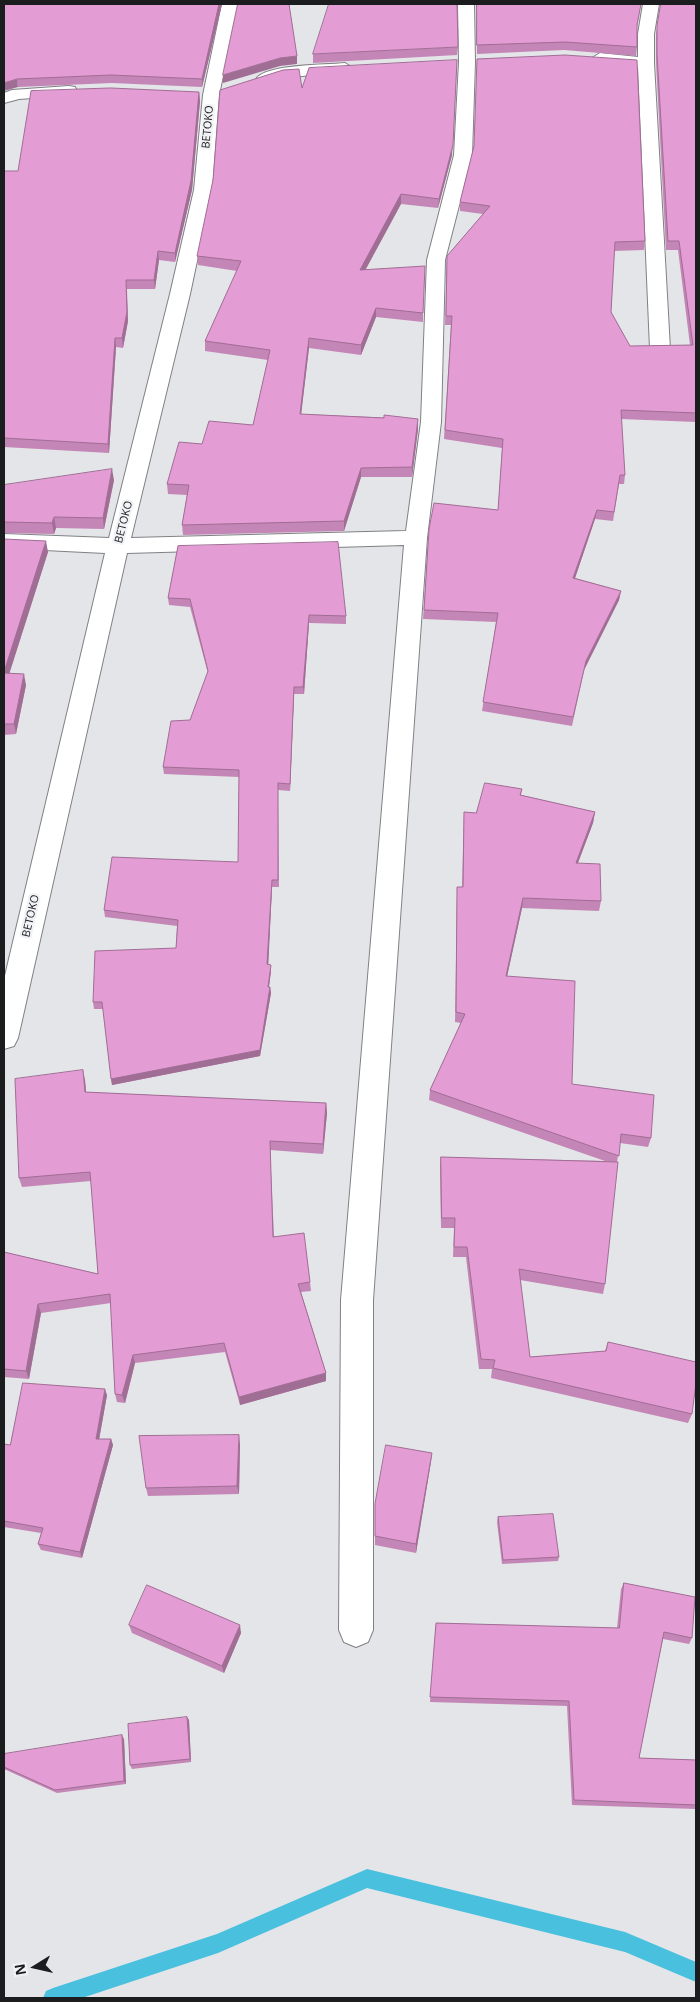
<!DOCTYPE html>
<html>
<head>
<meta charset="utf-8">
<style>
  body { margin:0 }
  #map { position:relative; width:700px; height:2002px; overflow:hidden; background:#e4e5e9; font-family:"Open Sans",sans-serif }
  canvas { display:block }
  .frame { position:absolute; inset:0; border:5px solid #1b1c1d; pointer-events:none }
  .north { position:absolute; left:10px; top:1942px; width:50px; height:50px; -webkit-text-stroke:4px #f1f2f6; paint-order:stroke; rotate:260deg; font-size:14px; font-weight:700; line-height:20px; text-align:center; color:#1b1c1d }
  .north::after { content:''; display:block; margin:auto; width:18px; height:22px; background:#1b1c1d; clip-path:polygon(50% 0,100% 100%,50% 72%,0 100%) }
</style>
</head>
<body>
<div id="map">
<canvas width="700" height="2002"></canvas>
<div class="frame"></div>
<div class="north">N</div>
</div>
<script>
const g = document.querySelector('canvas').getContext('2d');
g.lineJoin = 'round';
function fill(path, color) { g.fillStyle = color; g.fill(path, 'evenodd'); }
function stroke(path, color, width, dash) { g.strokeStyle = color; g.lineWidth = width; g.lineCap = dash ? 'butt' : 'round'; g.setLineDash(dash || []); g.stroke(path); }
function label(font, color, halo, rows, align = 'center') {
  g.font = font + ' "Open Sans",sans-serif'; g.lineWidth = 4.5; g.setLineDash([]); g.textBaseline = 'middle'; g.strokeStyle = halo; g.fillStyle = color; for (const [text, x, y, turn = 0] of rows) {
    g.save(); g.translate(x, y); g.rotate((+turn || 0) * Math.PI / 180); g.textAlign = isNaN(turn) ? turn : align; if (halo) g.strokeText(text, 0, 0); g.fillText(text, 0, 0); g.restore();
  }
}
fill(new Path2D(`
  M367 1869 625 1932 696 1962V1982L625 1952 367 1888 218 1953 82 1998H43L46 1991 53 1988 217 1934Z`), '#49c0de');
const street = new Path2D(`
  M222 4H238L219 95 212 190 190 294 131 538 406 531 421 422 427 260 454 155 459 62 458 4H474L475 62 472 155 445 260 441 422 427 538 373 1300V1630L368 1642 356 1647 344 1642 339 1630 341 1300 404 545 127 553 18 1038 14 1046 4 1049V980L105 553 4 548V534L109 538 170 294 194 190 203 95Z
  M643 4H659L654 34V63L670 349 667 353H653L650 349 638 67 600 63 592 58 600 53 638 57V34Z
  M345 63 353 68 351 71 283 78 264 84 258 83 256 79C266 64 326 65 345 63Z
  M69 86 75 87 77 91 75 95 19 99 4 103V93L12 90Z`);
stroke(street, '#808185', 2);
fill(street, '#fff');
fill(new Path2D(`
  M4 4H222L202 87 112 83 18 87Z
  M474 4H641L637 27V47L636 56 564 50 477 54 476 4Z
  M661 4H696V422L621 419 625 475 624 484H619L613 521 595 519 575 578 621 591 619 600 584 670 572 726 482 711 496 622 423 619 429 529 498 510 502 448 444 439 451 325H445L447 256 483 214 460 211V202L474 147 645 241 644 250 614 251 611 312 630 346 690 345 678 250H666L656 63V34Z
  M458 47 457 55 313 63V54Z
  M302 88 452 155 438 208 401 204 365 270 423 313V322L376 317 361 355 309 348 301 414 418 419V429L412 477H361L344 531 183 535 182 525 187 495 168 494 167 484 202 444 253 425 268 360 205 351V341L237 271 198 265 197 256Z
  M199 92 200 101 192 190 175 262 159 260 155 289H127L128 321 123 348 116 347 109 453 4 447V171H18Z
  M114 480 104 529 56 528 54 534 4 533V485Z
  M4 539 48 552 9 674 26 685 16 734 4 735Z
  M178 546 346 616V624L309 623 304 694H294L290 791 278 790 279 887H272L268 964 271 971 269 987H270L271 993 260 1056 112 1085 103 1009H94L93 1002 176 948 177 926 105 917 104 910 238 862 239 777 164 774 163 767 190 720 208 673 190 607 169 605 168 598Z
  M522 789 521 795 595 812 593 823 578 863 601 901 599 911 522 908 507 976 572 1084 651 1138 648 1147 620 1143 617 1162 605 1284 603 1294 520 1280 530 1357 605 1351 608 1342 692 1414 688 1423 491 1378 492 1369H479L466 1257H453L454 1228H441L440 1167 441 1157 605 1161 429 1100 430 1090 461 1023 455 1022 457 897V887H462L464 812 476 813Z
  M85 1080 86 1092 326 1103 327 1113 323 1154 270 1150 274 1236 310 1282 311 1291 301 1292 326 1373V1381L240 1405 225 1352 135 1363 125 1403 117 1402 115 1394 111 1303 41 1313 29 1379 4 1377V1252L98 1274 91 1181 22 1187 19 1178Z
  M107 1395 99 1439H111L113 1445 82 1558 41 1550 38 1544 41 1533 4 1527V1444L10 1445Z
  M240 1444 239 1494 148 1496 146 1488Z
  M432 1453 416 1553 375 1545V1504Z
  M498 1517 559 1557 558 1561 502 1564 497 1522Z
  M624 1583 692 1638 689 1644 663 1639 639 1758 696 1760V1809L572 1805 567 1706 430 1702 436 1623 617 1628 621 1589Z
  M129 1625 241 1633 224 1673 132 1633Z
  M187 1717 189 1720 191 1762 132 1769 130 1765Z
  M124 1739 126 1784 57 1793 4 1769V1754Z`), '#c486b6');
fill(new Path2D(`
  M219 4H222L202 87V79Z
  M297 56V64L280 66 223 83V75L280 58Z
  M457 60 452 155 438 208 439 199Z
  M17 79 18 87 4 91V83Z
  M199 92 200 101 192 190 175 262V253Z
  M401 194V204L360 280V270Z
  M158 251 159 260 155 289 154 280Z
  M126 280 128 321 123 348 122 338Z
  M376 308V317L361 355V345Z
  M115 338 116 347 109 453 108 444Z
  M309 338V348L300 424V414Z
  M418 419V429L412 477V467Z
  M361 468V477L344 531V521Z
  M112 469 114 480 104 529 103 518Z
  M597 510 595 519 572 587 573 578Z
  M54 517 56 528 54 534 52 523Z
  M46 541 48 552 6 684 4 672Z
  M621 591 619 600 584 670 572 726 586 661Z
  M309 615V623L304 694 303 687Z
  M24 674 26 685 16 734 14 724Z
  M294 687V694L290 791V784Z
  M595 812 593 823 574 873 576 863Z
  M272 880V887L268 971 267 964Z
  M523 898 522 908 505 986 506 976Z
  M271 965V971L268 993V987Z
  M270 987 271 993 260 1056 112 1085 111 1079Z
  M83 1070 85 1080 87 1102 85 1092Z
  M326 1103 327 1113 323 1154V1144Z
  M38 1304 41 1313 29 1379 26 1371Z
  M133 1355 135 1363 125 1403 122 1395Z
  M326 1373V1381L240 1405 239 1397Z
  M105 1389 107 1395 98 1446 96 1439Z
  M239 1435 240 1444 239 1494 237 1486Z
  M111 1439 113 1445 82 1558 80 1552Z
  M432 1453 431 1462 416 1553V1544Z
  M240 1625 241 1633 224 1673 222 1666Z
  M187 1717 189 1720 191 1762 190 1759Z
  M122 1735 124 1739 126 1784 124 1781Z`), '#a06d94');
const building = new Path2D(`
  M4 4H219L202 79 111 75 17 79 4 83Z
  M238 4H289L297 56 280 58 223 75Z
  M329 4H457L458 47 313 54Z
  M477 4H641L637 25V47L565 42 477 45Z
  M661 4H696V413L621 410 625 475H620L614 512 597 510 573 578 621 591 586 661 573 717 483 702 498 613 424 610 429 529 434 503 498 510 503 439 445 430 452 316H446L447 256 490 206 460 202 474 146 477 59 565 55 637 60 645 241 615 242 611 312 630 346 693 345 679 241H668L657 54V26Z
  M457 60 453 145 439 199 401 194 360 270 425 266 423 313 376 308 361 345 309 338 300 414 384 418V415L418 419 412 467 361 468 344 521 182 525 189 485 167 484 179 442 202 444 209 421 253 425 270 350 205 341 241 261 197 256 213 180 220 90 283 70 299 69 302 88 309 68Z
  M111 88 199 92 191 181 175 253 158 251 154 280H126L127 312 122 338H115L108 444 4 438V171H18L31 91Z
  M112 469 103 518 54 517 52 523 4 522V485Z
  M4 539 46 541 4 672Z
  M338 542 346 616 309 615 303 687H294L290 784 278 783V880H272L267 964 271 965 268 987H270L260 1050 111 1079 102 1002H93L95 951 176 948 178 920 104 910 112 857 238 862 239 770 163 767 171 721 190 720 208 671 190 599 168 598 178 546Z
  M4 673 24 674 14 724H4Z
  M485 783 522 789 520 795 595 812 576 863 600 864 601 901 523 898 506 976 575 981 572 1084 654 1095 651 1138 621 1134 619 1156 430 1090 465 1014 456 1012 457 887H463L464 812 476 813Z
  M83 1070 85 1092 326 1103 323 1144 270 1141 273 1237 304 1233 310 1282 298 1284 326 1373 239 1397 224 1343 133 1355 122 1395 115 1394 110 1294 38 1304 26 1371 4 1369V1252L98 1274 90 1172 19 1178 15 1079Z
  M441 1157 618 1162 605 1284 519 1269 530 1357 606 1351 608 1342 696 1362V1383L692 1414 493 1368 495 1360 481 1359 467 1247H454L455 1218H442Z
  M23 1383 105 1389 96 1439H111L80 1552 38 1544 43 1528 4 1521V1444L10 1445Z
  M239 1435 237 1486 146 1488 139 1436Z
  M386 1445 432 1453 416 1544 375 1536V1504Z
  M553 1514 559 1557 503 1560 498 1517Z
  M624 1583 695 1597 692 1638 664 1632 639 1758 696 1760V1805L574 1800 569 1701 430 1697 436 1623 619 1628Z
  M147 1585 240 1625 222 1666 129 1625Z
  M187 1717 190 1759 130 1765 128 1724Z
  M122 1735 124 1781 55 1790 4 1767V1754Z`);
fill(building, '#e49cd4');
stroke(building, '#a06d94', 1);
label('11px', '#1b1c1d', '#f1f2f6', [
  ["BETOKO",208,127,-85],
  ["BETOKO",124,522,-76],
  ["BETOKO",31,916,-77]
]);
</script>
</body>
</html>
